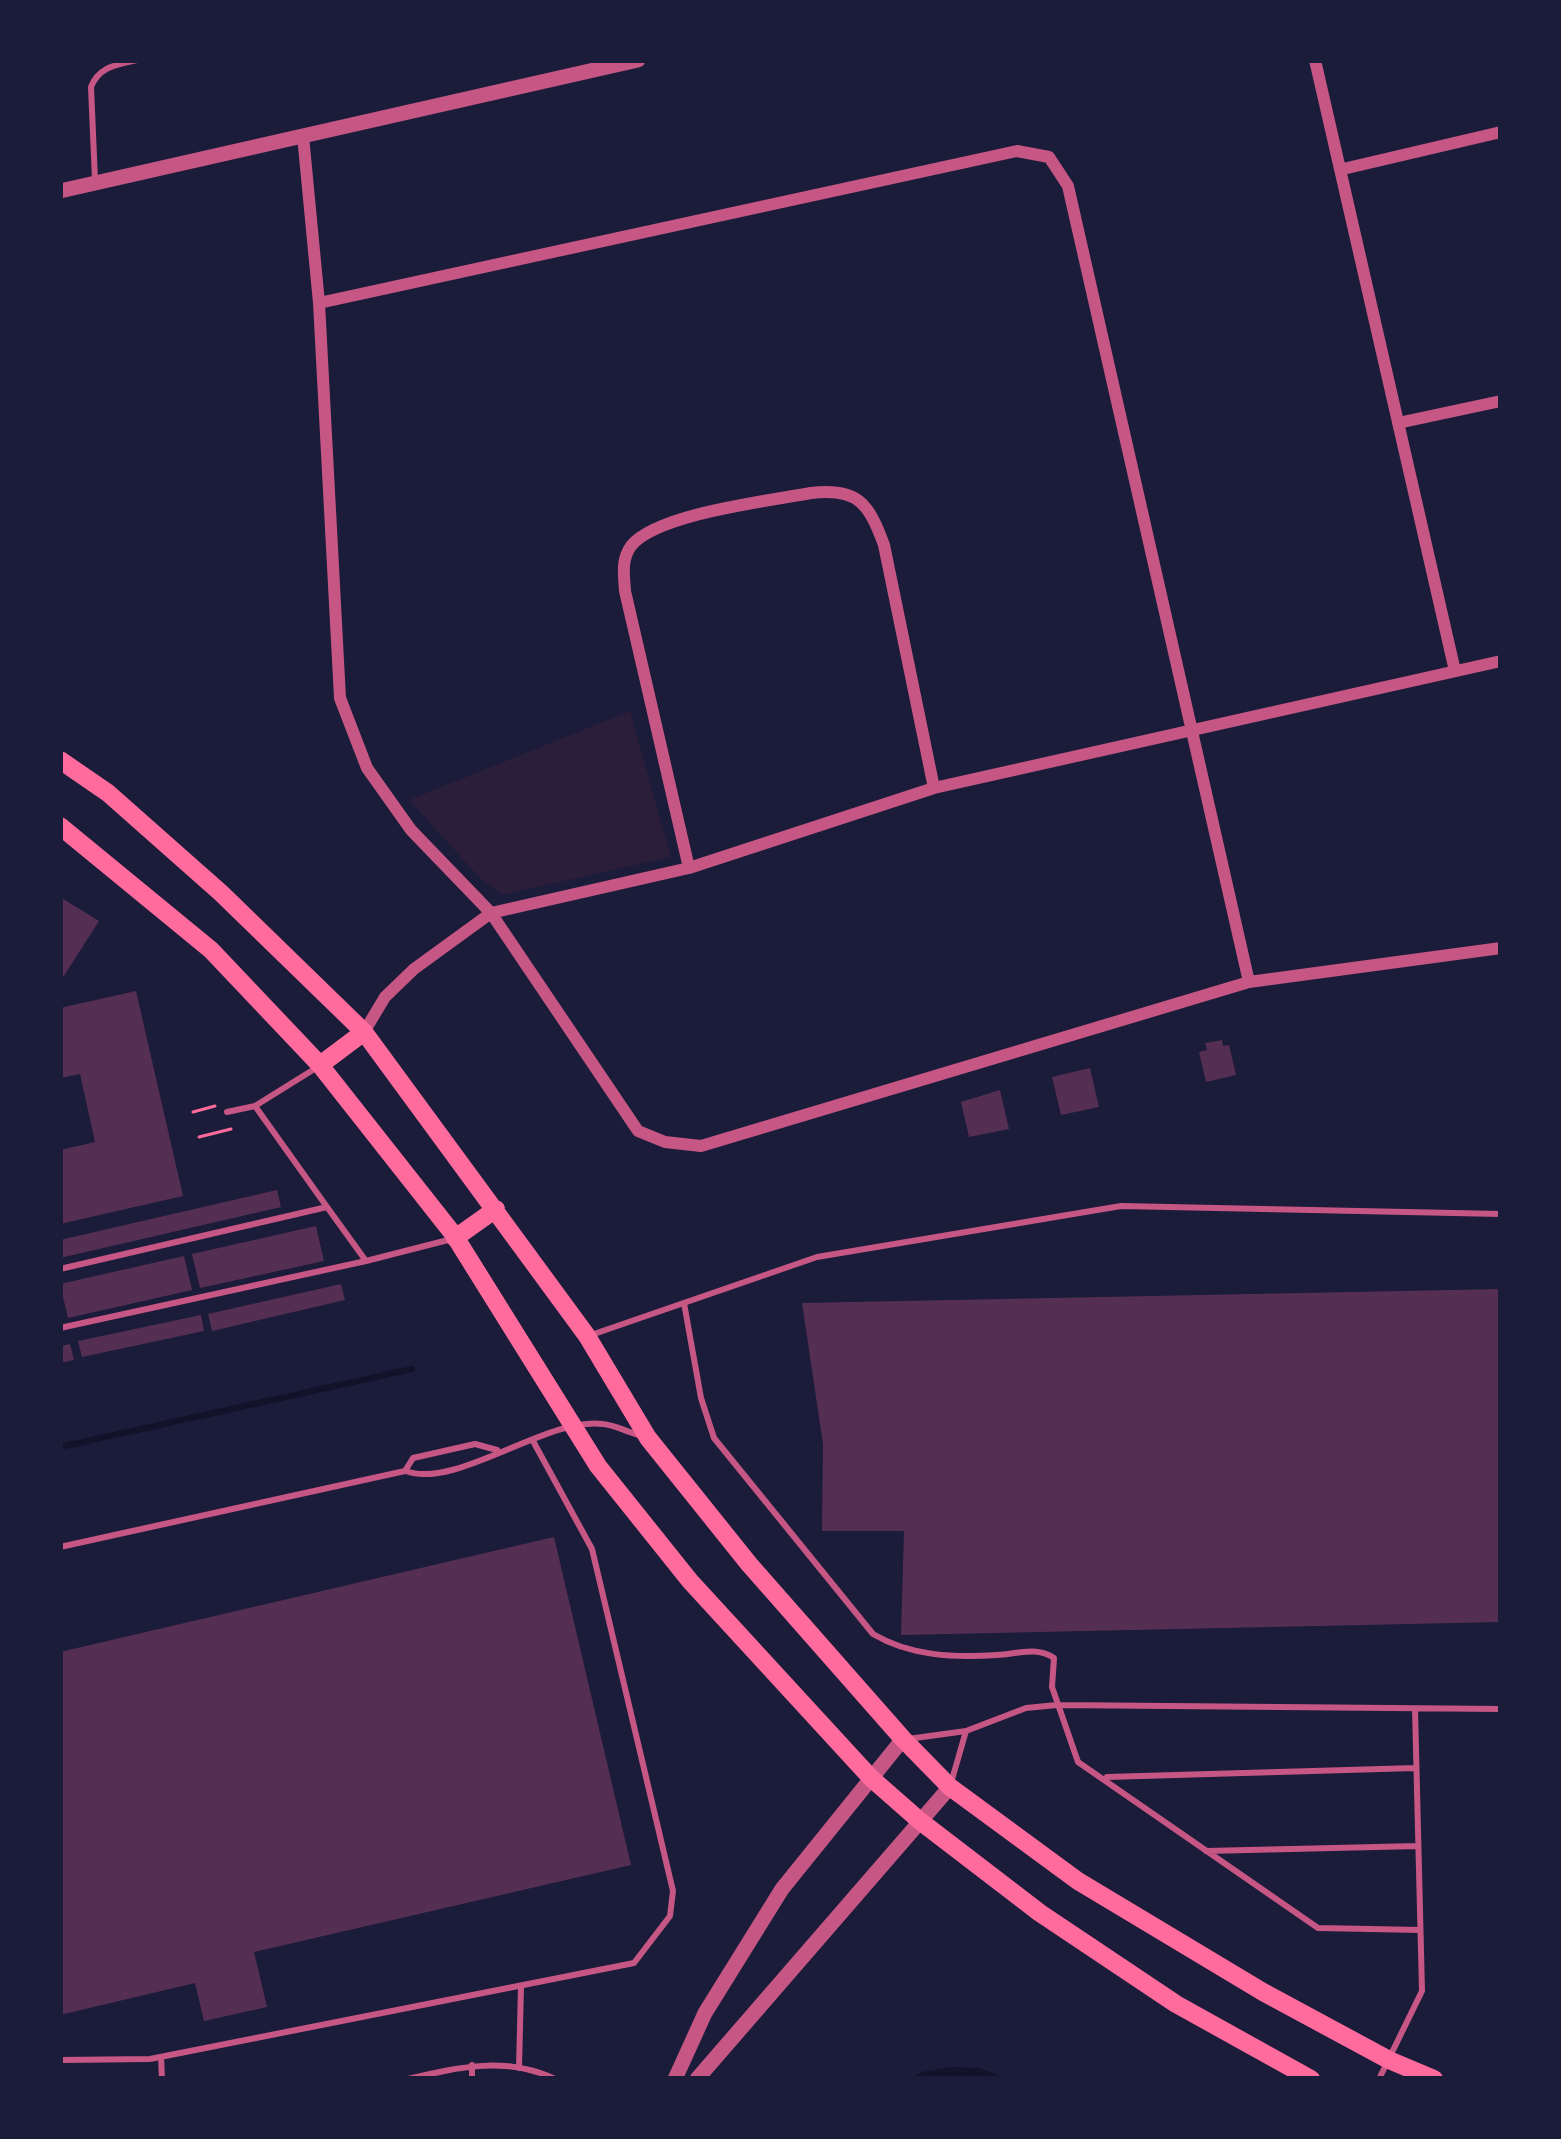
<!DOCTYPE html>
<html>
<head>
<meta charset="utf-8">
<style>
  body { margin:0 }
  #map { position:relative; width:1561px; height:2139px; overflow:hidden; background:#1b1b3a; font-family:"Archivo Narrow",sans-serif }
  canvas { display:block }
  .frame { position:absolute; inset:0; border:63px solid #1b1b3a; pointer-events:none }
</style>
</head>
<body>
<div id="map">
<canvas width="1561" height="2139"></canvas>
<div class="frame"></div>
</div>
<script>
const g = document.querySelector('canvas').getContext('2d');
g.lineJoin = 'round';
function fill(path, color) { g.fillStyle = color; g.fill(path, 'evenodd'); }
function stroke(path, color, width, dash) { g.strokeStyle = color; g.lineWidth = width; g.lineCap = dash ? 'butt' : 'round'; g.setLineDash(dash || []); g.stroke(path); }
fill(new Path2D(`
  M630 711 671 857 502 895 481 879 409 800Z`), '#2a1e3b');
fill(new Path2D(`
  M950 2067 979 2068 1007 2079H911L922 2072Z`), '#12122b');
stroke(new Path2D(`
  M60 1447 412 1369`), '#12122b', 6);
fill(new Path2D(`
  M60 897 99 921 60 982Z
  M136 991 183 1196 60 1224V1150L95 1142 80 1074 60 1078V1008Z
  M1222 1040 1223 1046 1229 1045 1236 1075 1206 1082 1199 1052 1207 1050 1205 1043Z
  M1090 1068 1099 1107 1061 1115 1052 1077Z
  M1000 1090 1009 1129 969 1137 961 1102Z
  M277 1190 281 1207 60 1258V1240Z
  M316 1226 324 1261 200 1288 192 1254Z
  M184 1256 192 1290 68 1318 60 1284Z
  M341 1284 345 1300 212 1331 208 1314Z
  M1501 1289V1622L901 1635 904 1531H822L823 1444 802 1303Z
  M201 1315 204 1331 82 1357 78 1341Z
  M70 1344 74 1360 60 1363V1346Z
  M554 1537 631 1865 254 1952 267 2007 204 2021 195 1983 60 2015V1652Z`), '#542f53');
stroke(new Path2D(`
  M193 1112 215 1106
  M199 1137 231 1129`), '#ff6b9d', 3);
stroke(new Path2D(`
  M95 180 91 87C99 66 117 65 137 60
  M227 1112 255 1106
  M327 1207 366 1261
  M60 1269 327 1207 255 1106 316 1068
  M684 1303 701 1398 714 1438 873 1634C910 1656 954 1658 997 1655 1017 1654 1036 1646 1054 1658L1052 1687 1078 1762 1318 1928 1420 1930
  M60 1328 366 1261 452 1239
  M591 1335 817 1257 1121 1206 1501 1214
  M406 1471C456 1490 548 1416 603 1424 615 1425 627 1432 639 1435
  M60 1547 405 1471 413 1458 475 1444 497 1450
  M966 1731 1026 1708 1057 1705 1501 1709
  M908 1739 966 1731 951 1783
  M1107 1777 1415 1768
  M1206 1851 1418 1846
  M161 2057 162 2079
  M60 2060 150 2059 634 1963 670 1916 673 1891 592 1549 533 1441
  M519 2068 521 1987
  M408 2079C459 2067 506 2056 555 2079
  M472 2079V2065
  M1379 2079 1422 1991 1415 1709`), '#c65784', 6);
stroke(new Path2D(`
  M1315 60 1455 671
  M303 136 319 303 340 698 367 768 411 830 491 913 638 1131 665 1142 701 1146 1249 982 1501 948
  M1343 169 1501 132
  M319 303 1017 151 1049 157 1068 186 1249 982
  M1398 423 1501 401
  M689 868 625 591C624 575 621 560 631 546 656 514 768 501 811 493 858 487 869 504 884 545L934 788
  M364 1032 385 997 414 969 491 913 689 868 934 788 1501 661`), '#c65784', 12);
stroke(new Path2D(`
  M60 191 638 60
  M675 2079 705 2013 782 1889 903 1739
  M697 2079 950 1787`), '#c65784', 15);
stroke(new Path2D(`
  M60 760 108 793 221 893 364 1032 587 1336 648 1438 749 1564 903 1739 950 1787 1078 1881 1263 1992 1389 2060 1434 2079
  M60 826 211 950 320 1065 454 1235 598 1466 690 1581 871 1778 920 1821 1040 1913 1176 2004 1311 2079
  M320 1065 364 1032
  M455 1238 496 1209`), '#ff6b9d', 18);
</script>
</body>
</html>
